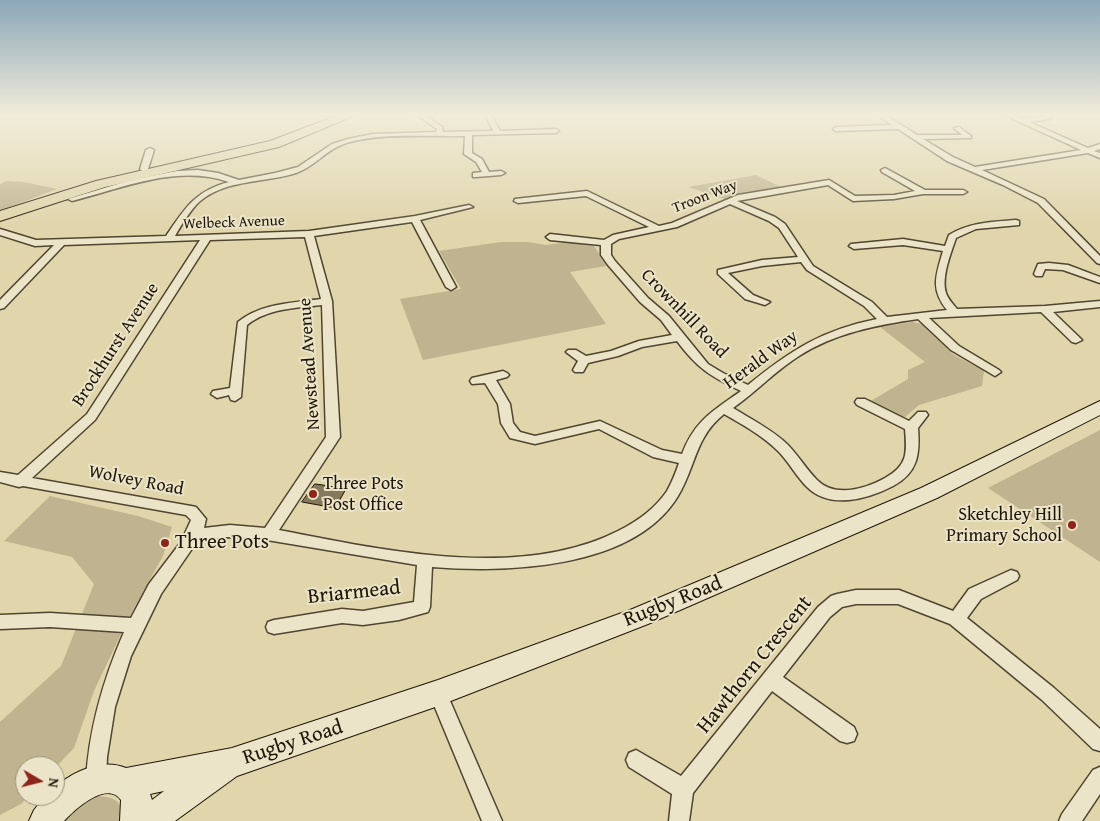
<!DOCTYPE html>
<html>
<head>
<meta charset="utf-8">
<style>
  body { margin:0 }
  #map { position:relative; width:1100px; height:821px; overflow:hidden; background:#e0d5ab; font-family:"Gentium Book Plus",serif }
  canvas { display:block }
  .north { position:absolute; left:15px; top:756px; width:50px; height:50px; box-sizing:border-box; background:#ebe4c8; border:1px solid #9a917b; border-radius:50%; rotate:98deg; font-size:14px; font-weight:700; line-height:20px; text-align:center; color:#201507 }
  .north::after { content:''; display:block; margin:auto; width:18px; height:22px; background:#8f2418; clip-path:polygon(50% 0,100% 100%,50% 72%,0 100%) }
</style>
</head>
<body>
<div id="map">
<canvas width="1100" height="821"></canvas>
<div class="north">N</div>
</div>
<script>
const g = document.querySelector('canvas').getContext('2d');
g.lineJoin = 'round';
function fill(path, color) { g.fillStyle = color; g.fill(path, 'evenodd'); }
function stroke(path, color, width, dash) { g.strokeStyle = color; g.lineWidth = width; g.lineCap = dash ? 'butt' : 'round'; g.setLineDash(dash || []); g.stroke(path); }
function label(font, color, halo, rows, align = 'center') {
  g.font = font + ' "Gentium Book Plus",serif'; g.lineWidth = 4; g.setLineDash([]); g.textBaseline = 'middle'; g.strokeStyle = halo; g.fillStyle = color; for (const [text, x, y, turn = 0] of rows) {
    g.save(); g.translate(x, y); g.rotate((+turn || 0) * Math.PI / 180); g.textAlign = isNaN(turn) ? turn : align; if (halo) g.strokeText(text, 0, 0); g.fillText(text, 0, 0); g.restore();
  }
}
fill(new Path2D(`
  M756 175 781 187 727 200 688 187Z
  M6 181 24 182 57 189 0 211V184Z
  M501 242H528L546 245 568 242 594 246 607 266 570 272 606 324 423 360 400 299 461 289 439 251Z
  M912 322 922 324 954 355 984 371 982 386 919 405 905 417 891 414 869 402 908 379V370L925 362 880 327Z
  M1100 430V562L988 488Z
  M50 496 138 516 172 527 163 556 129 617 94 691 74 748 55 768V766H25V796H29L21 804 0 815V722L61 666 94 584 72 557 4 541Z
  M99 796C119 798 121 803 125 821H58L88 798Z`), '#bfb48f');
const building = new Path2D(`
  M315 484 323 485 346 489 335 508 302 502Z`);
fill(building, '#84795c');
stroke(building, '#201507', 1);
const street = new Path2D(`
  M416 114H424L442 127 443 132 493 131 485 114H491L500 131 556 129 559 131 556 133 472 135V153L482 159 489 172 501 171 505 173 501 175 476 177H473V173L482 172 476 162 464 154 465 136C430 137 373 132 341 145 324 152 314 167 296 173 265 183 225 179 199 202 189 212 182 224 175 236L309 231 415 216 469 205 473 207 420 220 456 287 451 290 446 287 412 222 314 236 332 301 340 437 279 530C383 550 519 581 618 531 636 522 655 509 667 491 672 482 676 472 679 463L653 457 599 429 535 444 510 438 501 423 498 404 485 383 472 384 470 381 472 378 503 371 507 373 509 375 507 377 496 380 510 404 513 423 520 432 535 436 600 421 662 450 682 454C695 420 713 411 741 391 710 376 697 368 677 341L642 347 618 356 588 363 583 372H575L573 370 578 361 566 352 568 350H576L586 356 611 351 639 341 672 335 661 320 640 302 608 265 601 255V245L550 240 546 237 550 234 604 240 613 235 649 227 586 196 518 203 514 201 515 199 587 191 659 226 672 223 738 195 829 180 855 196 894 195 915 191 882 172 881 170 885 168 925 190H963L967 192 963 194H923L894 199 853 201 828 185 737 201 775 217 785 224 813 266 872 302 887 317 947 310C930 289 936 275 943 251L903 245 854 249 849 246 851 244 903 239 945 246 949 235C970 222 992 222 1016 220L1019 221V225L976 229 956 238C951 253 941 277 946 293 948 299 953 304 957 309L1045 306 1100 301V307L1053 312 1080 338 1082 340 1076 343 1072 342 1041 312 929 318 959 346 999 370 1001 372 995 376 951 350 918 319C877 325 835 333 799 356 775 371 756 392 733 408 751 419 771 429 787 444 798 455 806 469 817 480 835 498 865 489 885 478 908 465 907 453 905 429L857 405 855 402 857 399H865L909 421 918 412H926L928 415 918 428C920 454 918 473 893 486 868 499 830 510 807 487 796 476 789 462 778 451 762 435 743 425 724 414 695 437 696 466 678 496 634 569 508 573 432 567L430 607 428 612 399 620 363 625 342 623 274 634 268 632 266 627 268 622 274 620 342 609 363 611 414 602 417 565 255 538 226 537 198 540 161 594 131 656 115 707 107 757 106 781 103 788 96 791 89 788 86 781C89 728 103 680 124 632L50 627 0 629V615L50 613 131 618 149 584 181 542 191 520 186 515 23 486 19 487 0 482V472L18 475 87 414 200 240 64 245 4 308 0 309V300L54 245 35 246 0 235V229L36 240 166 236C185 208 195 191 229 182 177 164 123 188 72 201L68 199 131 180 177 171 198 170 218 173 239 180 275 173 298 167 332 144 348 139 373 134 436 132 437 129ZM730 204 769 221 779 228 798 257 762 260 718 270V274L745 299 765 305 770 302 753 295 728 273 762 266 801 262 807 270 864 306 877 319C822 330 791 350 748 385L723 373 708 364 669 316 648 298 615 261 611 255V244L619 239 677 227ZM305 237 321 299C293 303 261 303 238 322L230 388 213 391 211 394 217 398 229 395 231 400 235 401 241 397 247 325C268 308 297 308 322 305L326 437 265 528 230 525 204 528 206 519 196 507 191 506 32 478 95 420 210 240Z
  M876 114H884L917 135H962L954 128 959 127 971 136V138L923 139 953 157 975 167 1081 150 1002 114H1011L1022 119 1054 114 1050 119 1029 122 1088 148 1100 144V149L1094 151 1100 153V158L1088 153 982 170 1044 199 1100 256V264L1097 263 1038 203 1003 185 947 161 898 129 836 131 833 129 836 127 892 125Z
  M150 148 154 150 148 169 150 172 146 174 140 169 146 150Z
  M1049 263 1068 265 1100 277V283L1063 270 1045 269 1042 276H1036L1034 274 1038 264Z
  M1011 570 1017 572 1019 576 1017 580 981 599 967 618 1054 688 1100 729V751L1093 749 1042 700 950 624 898 604H856L842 607 830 617 783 677 854 727 857 734 854 741 847 743 840 741 772 691 693 793 689 821H669L672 794 629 767 626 760 629 753 636 750 681 776 818 607 831 596 837 594 856 590H899L953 611 969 589Z
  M438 685 444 687 502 821H482L429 693 432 687Z
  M1100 767V794L1082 821H1059L1062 814 1093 770Z`);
const secondary = new Path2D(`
  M1100 401V415L937 498 648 624 438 706 237 776 175 821H120L121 800C107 780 75 809 64 821H29L34 810 45 796H55V787C74 771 102 758 126 768L232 748 438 680 630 610 921 488ZM164 791 152 800 150 794Z`);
const highway = new Path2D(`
  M341 114H358L279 147 105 187 0 221V211L96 181 270 141Z`);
stroke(street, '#504530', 3);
stroke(secondary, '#201507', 2);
stroke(highway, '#201507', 2);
fill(street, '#ebe4c8');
fill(secondary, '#ebe4c8');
fill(highway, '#e0d5ab');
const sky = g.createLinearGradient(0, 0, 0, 229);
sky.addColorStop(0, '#8ba7b9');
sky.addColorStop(0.5, '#f1ecd9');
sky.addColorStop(1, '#f1ecd900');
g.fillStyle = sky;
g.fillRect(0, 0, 1100, 229);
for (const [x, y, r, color] of [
  [313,494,5,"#8f2418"],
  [1072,525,5,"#8f2418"],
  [165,543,5,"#8f2418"]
]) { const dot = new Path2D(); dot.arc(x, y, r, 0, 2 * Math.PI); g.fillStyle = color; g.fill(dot); stroke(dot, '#ebe4c8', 2); }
label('15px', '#201507', '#ebe4c8', [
  ["Troon Way",705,197,-21],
  ["Welbeck Avenue",234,223,-2]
]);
label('18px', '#201507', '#ebe4c8', [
  ["Crownhill Road",684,314,46],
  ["Brockhurst Avenue",116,345,-57],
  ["Herald Way",761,360,-36],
  ["Newstead Avenue",310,364,-94],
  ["Wolvey Road",136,481,11]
]);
label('18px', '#201507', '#ebe4c8', [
  ["Three Pots",323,484],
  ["Post Office",323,505],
  ["Sketchley Hill",1062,515,"right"],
  ["Primary School",1062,536,"right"]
], 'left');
label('21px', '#201507', '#ebe4c8', [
  ["Three Pots",175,543]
], 'left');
label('21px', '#201507', '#ebe4c8', [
  ["Briarmead",354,593,-6],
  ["Rugby Road",673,602,-22],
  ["Hawthorn Crescent",755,665,-51],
  ["Rugby Road",293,743,-18]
]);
</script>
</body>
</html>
